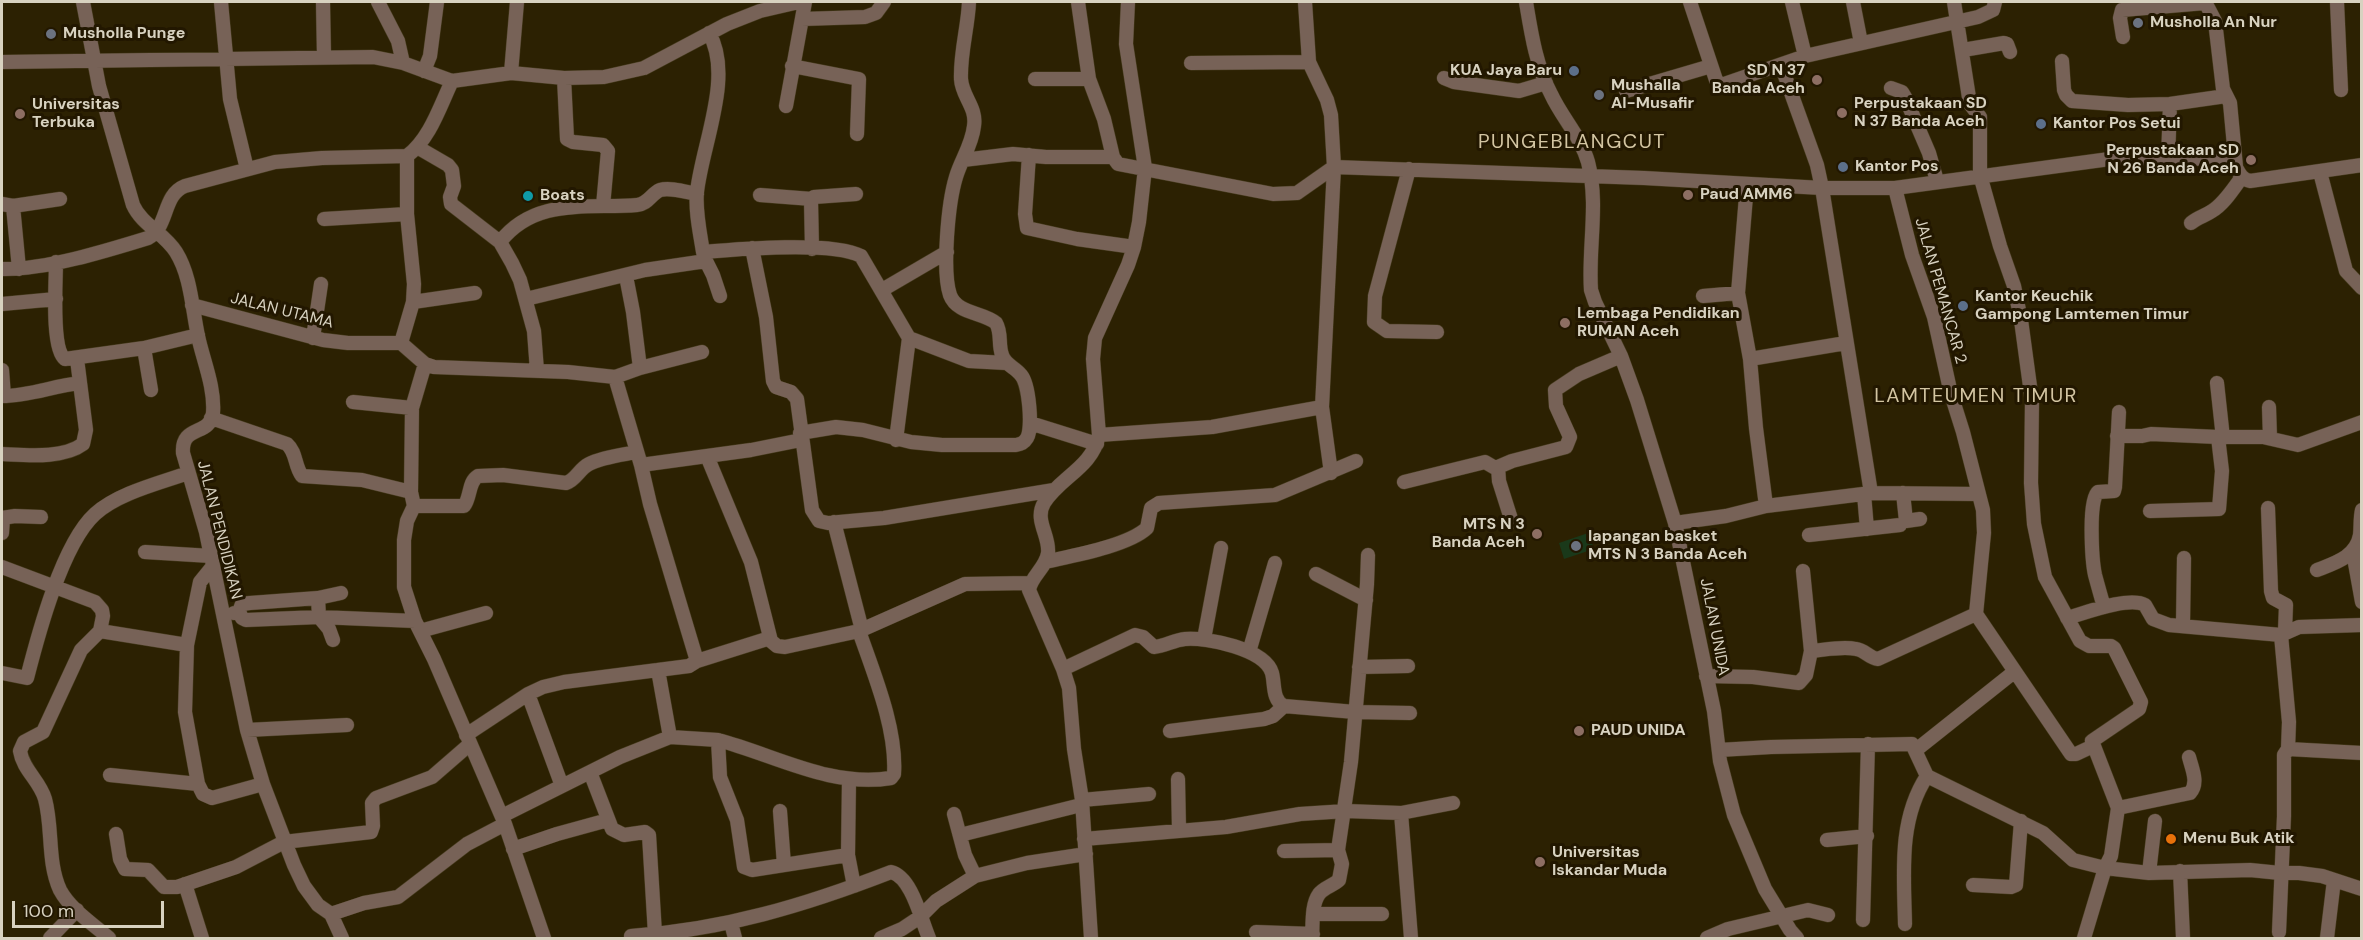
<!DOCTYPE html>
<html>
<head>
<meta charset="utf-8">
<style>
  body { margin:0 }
  #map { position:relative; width:2363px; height:940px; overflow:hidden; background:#2c2102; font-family:"DM Sans",sans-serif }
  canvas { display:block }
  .frame { position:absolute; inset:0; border:3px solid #d8d2c0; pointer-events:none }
  .scale { position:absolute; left:12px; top:901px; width:152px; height:27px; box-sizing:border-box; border:3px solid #d8d2c0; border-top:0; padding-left:8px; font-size:18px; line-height:21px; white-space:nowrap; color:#d8d2c0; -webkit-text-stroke:4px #221700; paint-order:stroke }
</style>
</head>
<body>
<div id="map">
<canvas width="2363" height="940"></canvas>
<div class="frame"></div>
<div class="scale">100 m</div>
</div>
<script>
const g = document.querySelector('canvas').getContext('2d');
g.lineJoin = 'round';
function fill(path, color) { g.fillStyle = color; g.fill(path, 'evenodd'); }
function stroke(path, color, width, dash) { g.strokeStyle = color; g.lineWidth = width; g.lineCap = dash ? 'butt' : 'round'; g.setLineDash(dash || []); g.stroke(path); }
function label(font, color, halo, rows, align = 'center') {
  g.font = font + ' "DM Sans",sans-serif'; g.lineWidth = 6; g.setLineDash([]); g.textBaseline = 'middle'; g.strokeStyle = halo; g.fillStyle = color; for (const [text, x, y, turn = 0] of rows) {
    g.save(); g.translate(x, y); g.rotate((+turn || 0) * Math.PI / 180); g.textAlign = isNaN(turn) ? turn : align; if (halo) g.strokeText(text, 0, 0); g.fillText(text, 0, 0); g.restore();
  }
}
fill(new Path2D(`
  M1588 533 1594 549 1564 559 1559 543Z`), '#1a391a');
const minor = new Path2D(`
  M83 2 99 86 133 205C142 225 164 233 176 252 191 276 192 308 198 336 203 360 215 387 213 413 210 437 181 424 183 453L206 532 247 730 263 784 294 865 304 886 318 905 331 914 342 938
  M221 2 230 99 247 169
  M323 2 324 57
  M378 2 398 41 403 63
  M1078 2 1089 79 1104 119 1113 157 1118 164 1273 194 1297 193 1334 167 1644 178 1822 188H1895L2117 158 2229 159C2238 165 2237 178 2250 181L2362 165
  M1305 2 1309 62 1327 100 1331 115 1334 167 1322 407 1331 473
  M1526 2C1531 32 1536 66 1551 94 1562 118 1581 137 1588 162 1599 204 1588 248 1591 290L1595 302 1621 356 1637 400 1675 523 1714 711 1720 761 1734 815 1765 889 1790 930 1797 938
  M1690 2 1716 80 1721 85 1805 56 1978 17 1993 10 1995 2
  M1792 2 1805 56
  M1853 2 1861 43
  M1954 2 1970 104 1980 117V175L2000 246 2014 286 2021 320 2032 401 2031 483 2034 524 2045 577 2080 641 2089 646H2111L2114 648 2141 702 2139 709 2092 741 2118 808 2111 856 2105 868 2084 938
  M2205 2 2215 21 2223 89 2230 103 2236 167
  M2337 2 2341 90
  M802 19 865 17 876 13 884 2
  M709 33C734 76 702 145 697 192 695 210 700 233 703 252 738 249 833 241 861 256L909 338 896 440
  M2123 37 2120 18 2122 10 2205 3
  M1963 50 2004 43 2007 44 2010 52
  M2062 61 2064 90 2066 95 2072 101 2128 105 2170 104 2168 159
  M2 62 373 57 403 63 452 81 511 73 564 78 604 77 644 68 727 24 760 11 799 2
  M1191 63 1309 62
  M1781 65 1817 165 1822 188 1871 493
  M792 66 859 79 857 134
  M424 71 430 56 437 2
  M511 73 517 2
  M564 78 567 139 573 142 603 145 608 151 603 206
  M1444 78 1454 82 1519 91 1546 83
  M1035 79H1089
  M1891 88 1902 92 1905 97 1929 153 1937 181
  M1626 91 1711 66
  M2170 104 2226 96
  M786 106 805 2
  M417 147 448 165 452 170 454 186 450 197 451 204 500 242 512 263 520 280 534 331 537 371
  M1029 155 1025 214 1027 228 1077 239 1134 247
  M963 160 1013 154 1046 157H1113
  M1409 169 1375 296 1374 322 1387 331 1437 332
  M2320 172 2346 271 2362 288
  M1895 188 1912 255 1934 317 1951 394 1963 432 1983 510 1984 533 1976 614
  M760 195 812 199
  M2 204 13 206 19 269
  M13 206 60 199
  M324 219 407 214
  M2191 223C2198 217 2205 216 2212 211 2224 204 2233 189 2242 177
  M500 242C535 197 588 209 637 205 648 204 651 194 660 190 670 187 686 192 697 194
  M752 248 766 317 773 381 776 387 791 392 797 399 812 510 819 521 828 523 884 518 1054 490
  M812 249 811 200 814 197 856 194
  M706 261 713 275 720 296
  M56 262C56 281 51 349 65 359L144 348 198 335
  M2 269C44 270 106 251 148 238 169 227 162 195 185 186L275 162 322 158 407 156C430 139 440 106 452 81
  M626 276 633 312 640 368
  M882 290 947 252
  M1738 293 1747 184
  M1703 296 1738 293 1750 359 1756 428 1766 506
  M526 299 645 270 706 261 703 252
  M413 302 475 293
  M2 304 56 299
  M192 305 323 340 348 343H401
  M313 338 321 284
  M909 338 969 361 1006 363
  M401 343 425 364 434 367 568 372 615 377 640 368 702 352
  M401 343 413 302 414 284 407 214V156
  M144 348 151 390
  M1750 359 1846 343
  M2 370 4 396
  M615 377 641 465 751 450 801 440
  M2217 383 2223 438
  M2 396C29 396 53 386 80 383
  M353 402 412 408
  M2269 407 2270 438
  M211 418 287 444C297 453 294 465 302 476L362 480 411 492
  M1030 423 1097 444
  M800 433 836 427 863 430 911 442 942 445H1016C1021 444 1024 443 1027 438 1033 428 1029 384 1021 375 1015 367 1005 365 1002 355 998 344 1002 333 996 323 983 312 957 314 950 295 942 271 948 203 956 177 961 160 972 145 974 126 977 107 962 97 961 79 960 53 968 27 969 2
  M1099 435 1212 427 1322 407
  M2117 436H2142L2151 434 2218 437H2263L2298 445 2362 422
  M2 454C26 455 63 459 83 444L86 430 77 359
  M707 456 751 562 771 641 777 646 785 647 859 631C874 674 897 729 894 774L891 778C831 788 775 755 718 740
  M1404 482 1485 462 1497 469
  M1903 493 1906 521 1920 519
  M1864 494 1867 529
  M414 506H464C471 497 468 482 478 476L503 475 566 483C576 480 579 469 589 464 603 457 622 455 637 452
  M2268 508 2271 591 2273 598 2286 605 2285 631
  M2150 511 2219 509 2222 471 2218 437
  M2 518 15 516 41 517
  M834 522 862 630
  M1512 522 1499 481 1498 467 1512 461 1566 447 1570 437 1556 406 1555 390 1579 374 1621 356
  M1675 523 1726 516 1766 506 1871 493 1978 494
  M2 533 3 518
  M1809 535 1900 525
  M145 552 211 556
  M2353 552 2362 602
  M1045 562C1071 556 1128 546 1147 528L1151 508 1159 503 1275 495 1356 461
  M213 566 200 582 187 645 185 712 198 784 203 794 212 798 263 784
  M2 567 95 602 102 610 103 616 100 631 81 650 43 732 24 742 20 751C23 770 40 781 45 799 53 828 47 862 60 890 70 909 93 924 109 938
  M2317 570C2335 563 2356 557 2360 535 2361 527 2360 518 2362 510
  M1803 571 1811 651
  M1316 574 1366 600
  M318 598 341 593
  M2104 607C2101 597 2098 586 2095 575 2092 561 2088 499 2098 492L2114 491 2115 487 2119 412
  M239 612 242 618 246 620 319 617 415 621
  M234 613 239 612 242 604 250 603 318 598 319 617 329 629 333 640
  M1976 614 2071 754H2076L2093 746
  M2067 618C2085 613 2129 596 2145 605L2153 619 2169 625 2281 635 2299 627 2362 625
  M2183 625 2184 558
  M100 631 187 645
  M420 631 486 613
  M859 631 965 584 1030 583
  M1204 639 1221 548
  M1249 652 1275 563
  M697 661 770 638
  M1359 667 1408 666
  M1063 669 1135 635 1143 637 1154 647C1165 646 1174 640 1185 639 1207 637 1265 649 1272 673 1275 684 1272 700 1284 706L1355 712 1410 713
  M658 670 670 737
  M2 673 27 678C38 635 62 544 95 514 118 493 160 483 188 473
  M1706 676 1753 677 1799 683 1806 675 1811 651C1825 650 1842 646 1856 649 1865 650 1869 658 1878 659L1976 614
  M528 694 562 786
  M247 730 347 725
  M1170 731 1264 719 1273 716 1284 706
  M466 735 528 694 543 687 564 682 689 666 697 661 650 504 641 465
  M2288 749 2362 753
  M1719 750 1771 747 1912 744 1927 776 2043 833 2073 860 2105 868 2149 873 2250 870 2280 873H2299L2322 876 2362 889
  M1916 750 2014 672
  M590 772 612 829 624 835 645 832 649 835 655 934
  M110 775 198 784
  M1178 779 1179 830
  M1082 800 1149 794
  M2118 808 2190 793C2199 783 2192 769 2189 757
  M780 811 784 865
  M1401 813 1411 938
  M954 814 965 855 975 876
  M502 816 620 757 670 737 718 740 720 777 737 820 744 867 752 870 848 855 854 886
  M505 824 544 938
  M116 834 120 859 125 869 148 870 164 887H177L236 867 284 842 371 832 373 826 372 803 376 798 432 777 470 744
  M960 835 1081 805
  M1084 839 1226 827 1300 814 1346 811 1401 813 1453 803
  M1827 840 1867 836
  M513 849 557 834 608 820
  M1284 851 1338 850
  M848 855 849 779
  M2180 871 2183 938
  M2149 873 2155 821
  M185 884 202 938
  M1973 885 2011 887 2016 885 2021 821
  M331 914 364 903 398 897 467 844 505 824 434 659 415 621 404 587V540L407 521 414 506 411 492 412 408 425 364
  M1314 914H1382
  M1863 920 1868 744
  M731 923 735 938
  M1905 924C1904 874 1898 820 1927 776
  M1256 932 1313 934
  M2279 932 2284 816V755L2288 749 2289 722 2281 635
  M631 936C723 930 806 905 891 872 912 877 921 920 929 938
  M50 938 77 910
  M881 938 902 929 920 917 936 901 975 876 1027 863 1086 854
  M1091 938 1082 800 1074 749 1069 688 1063 669 1029 590C1031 576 1046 568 1048 553 1050 536 1034 520 1044 503 1060 477 1092 468 1099 435L1093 359 1095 338 1128 265 1134 247 1139 222 1145 168 1126 44 1128 2
  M1312 938C1313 925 1311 905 1319 894 1323 888 1334 885 1339 880L1342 864 1338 850 1351 762 1367 584 1368 555
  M1707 938 1728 929 1808 910 1828 915
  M2327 938 2334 880`);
stroke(minor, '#483d20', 15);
stroke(minor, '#776257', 14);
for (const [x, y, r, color] of [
  [2138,23,6,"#6b7280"],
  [51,34,6,"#6b7280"],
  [1574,71,6,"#5c6f8a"],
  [1817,80,6,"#8d6e63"],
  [1599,95,6,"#6b7280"],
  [1842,113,6,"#8d6e63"],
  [20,114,6,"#8d6e63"],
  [2041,124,6,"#5c6f8a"],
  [2251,160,6,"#8d6e63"],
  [1843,167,6,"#5c6f8a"],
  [1688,195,6,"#8d6e63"],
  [528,196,6,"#0f9aa8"],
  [1963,306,6,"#5c6f8a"],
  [1565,323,6,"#8d6e63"],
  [1537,534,6,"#8d6e63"],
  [1576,546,6,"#6b7280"],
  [1579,731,6,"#8d6e63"],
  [2171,839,6,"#e8710a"],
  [1540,862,6,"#8d6e63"]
]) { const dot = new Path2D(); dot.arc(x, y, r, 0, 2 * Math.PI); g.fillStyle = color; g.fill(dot); stroke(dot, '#221700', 2); }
label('bold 16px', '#d8d2c0', '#221700', [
  ["Musholla An Nur",2150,23],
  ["Musholla Punge",63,34],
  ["KUA Jaya Baru",1562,71,"right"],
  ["SD N 37",1805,71,"right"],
  ["Banda Aceh",1805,89,"right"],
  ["Mushalla",1611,86],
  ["Al-Musafir",1611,104],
  ["Perpustakaan SD",1854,104],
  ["N 37 Banda Aceh",1854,122],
  ["Universitas",32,105],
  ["Terbuka",32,123],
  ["Kantor Pos Setui",2053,124],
  ["Perpustakaan SD",2239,151,"right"],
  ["N 26 Banda Aceh",2239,169,"right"],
  ["Kantor Pos",1855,167],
  ["Paud AMM6",1700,195],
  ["Boats",540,196],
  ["Kantor Keuchik",1975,297],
  ["Gampong Lamtemen Timur",1975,315],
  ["Lembaga Pendidikan",1577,314],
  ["RUMAN Aceh",1577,332],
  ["MTS N 3",1525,525,"right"],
  ["Banda Aceh",1525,543,"right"],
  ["lapangan basket",1588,537],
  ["MTS N 3 Banda Aceh",1588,555],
  ["PAUD UNIDA",1591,731],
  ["Menu Buk Atik",2183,839],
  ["Universitas",1552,853],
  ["Iskandar Muda",1552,871]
], 'left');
label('16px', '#d8d2c0', '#221700', [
  ["JALAN PEMANCAR 2",1940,291,74],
  ["JALAN UTAMA",282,311,14],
  ["JALAN PENDIDIKAN",219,530,76],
  ["JALAN UNIDA",1714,627,79]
]);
g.letterSpacing = '1.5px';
label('20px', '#d3c5a2', '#221700', [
  ["PUNGEBLANGCUT",1572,143],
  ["LAMTEUMEN TIMUR",1976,397]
]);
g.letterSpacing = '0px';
</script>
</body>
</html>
